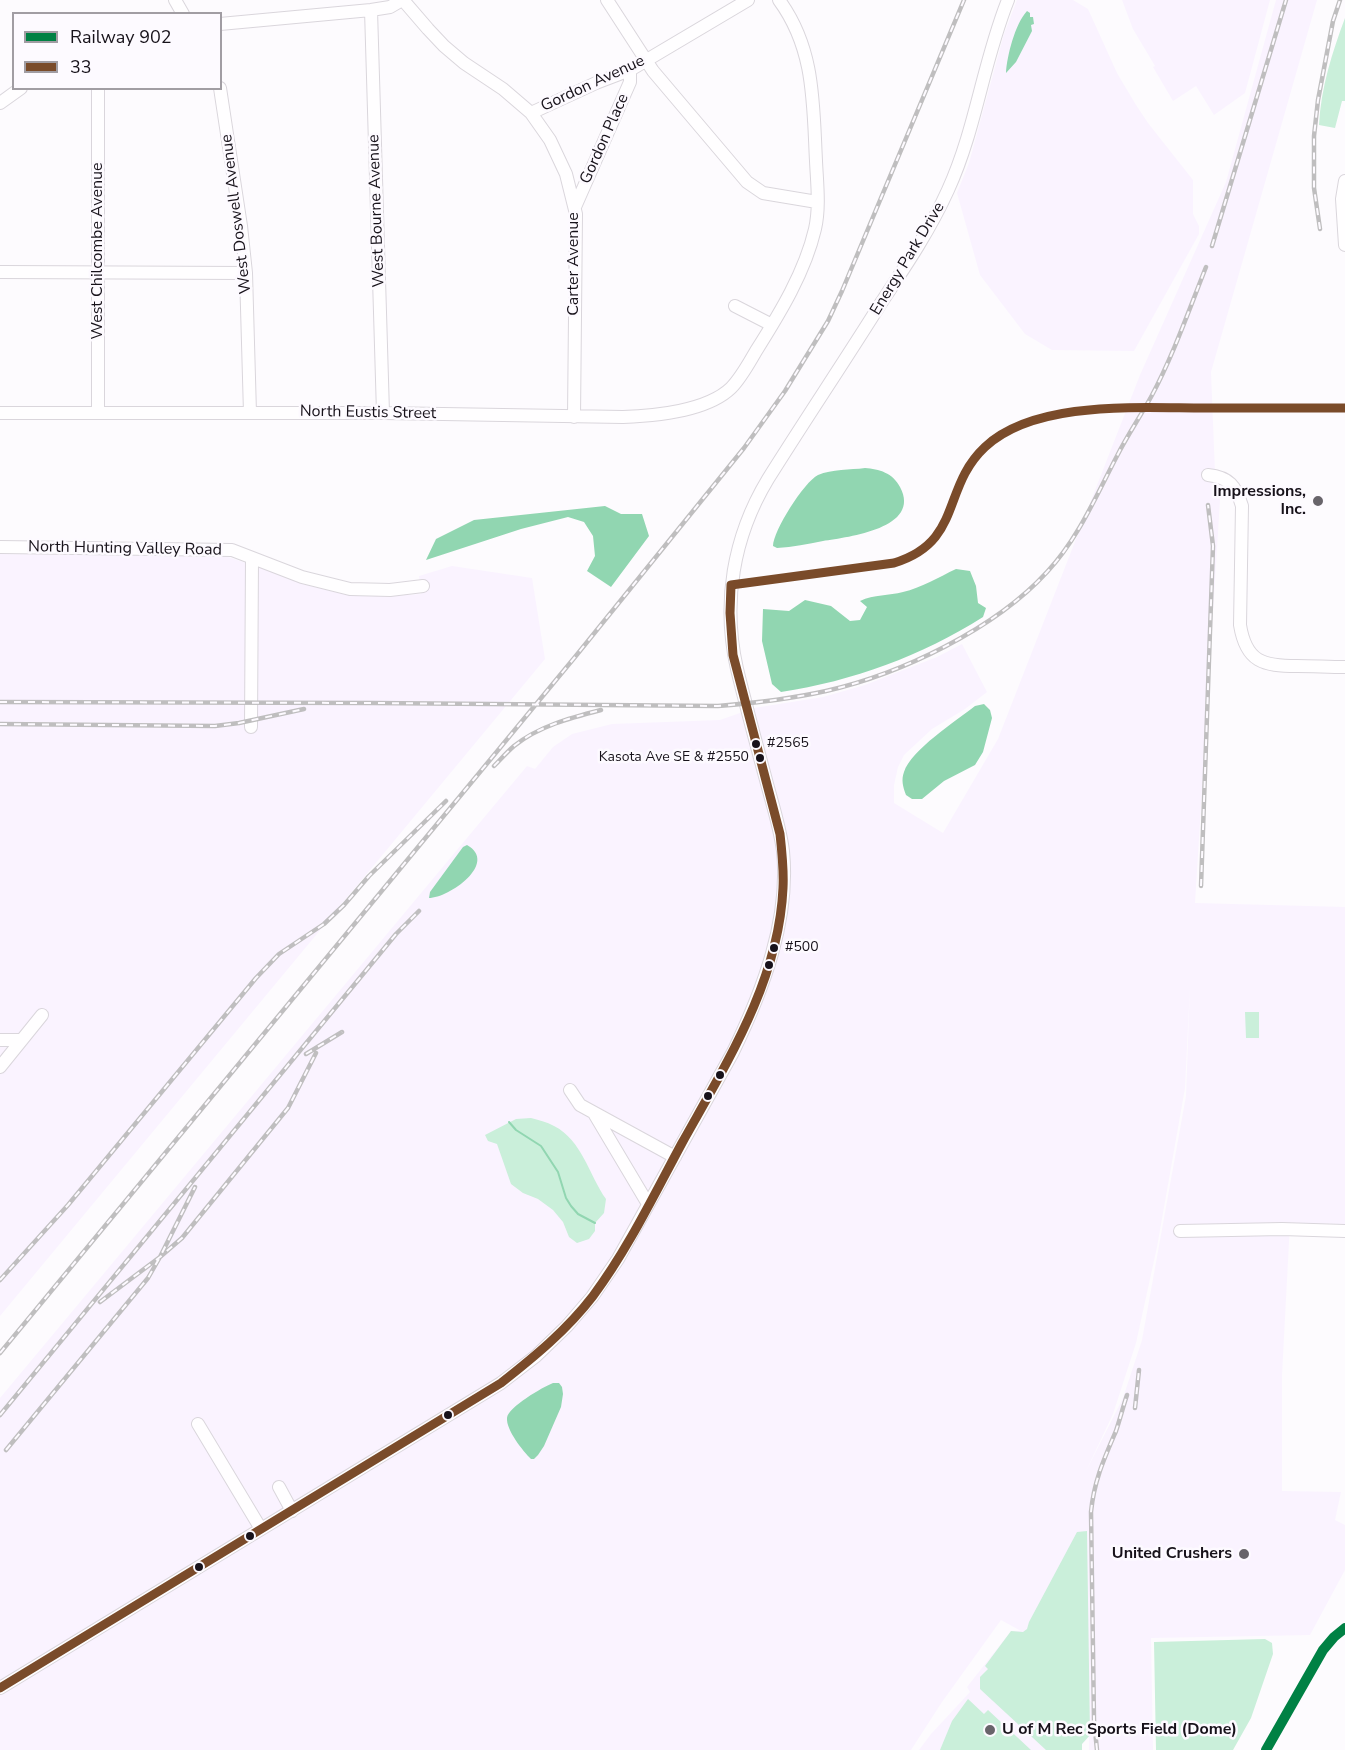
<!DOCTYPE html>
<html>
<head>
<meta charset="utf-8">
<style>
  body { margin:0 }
  #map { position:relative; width:1345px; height:1750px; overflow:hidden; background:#fdfbfe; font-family:"Nunito Sans",sans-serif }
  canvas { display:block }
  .legend { position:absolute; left:12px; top:12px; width:210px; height:78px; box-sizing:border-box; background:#fdfaff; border:2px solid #a19da3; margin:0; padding:8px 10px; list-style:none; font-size:18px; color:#17121a }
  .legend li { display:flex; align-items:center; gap:12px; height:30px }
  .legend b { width:30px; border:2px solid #a19da3 }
</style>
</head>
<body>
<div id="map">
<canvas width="1345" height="1750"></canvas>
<ul class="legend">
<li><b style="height:8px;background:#008144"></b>Railway 902</li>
<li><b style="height:8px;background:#7a4b2a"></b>33</li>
</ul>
</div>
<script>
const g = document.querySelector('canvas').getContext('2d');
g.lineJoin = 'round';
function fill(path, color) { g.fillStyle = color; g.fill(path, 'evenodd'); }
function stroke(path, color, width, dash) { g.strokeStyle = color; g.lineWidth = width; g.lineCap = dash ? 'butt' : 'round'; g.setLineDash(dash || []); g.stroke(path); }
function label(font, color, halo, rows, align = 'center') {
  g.font = font + ' "Nunito Sans",sans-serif'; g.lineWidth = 5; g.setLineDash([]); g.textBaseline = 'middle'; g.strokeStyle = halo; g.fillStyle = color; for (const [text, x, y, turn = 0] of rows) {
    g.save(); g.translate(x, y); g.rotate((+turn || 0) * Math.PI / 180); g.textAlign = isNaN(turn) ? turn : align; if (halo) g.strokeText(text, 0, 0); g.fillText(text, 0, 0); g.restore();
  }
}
fill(new Path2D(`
  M1017 0H1073L1088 9 1117 73 1136 105 1148 123 1193 180V214L1199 226V234L1134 351 1052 350 1025 334 980 275 957 193 969 163 1004 34Z
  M1122 0H1270L1245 93 1214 115 1196 86 1173 101 1153 67 1155 66 1133 29Z
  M1276 0H1317L1211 372 1215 473 1220 500 1195 903 1345 907V1224L1290 1223 1282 1375V1491L1341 1492 1335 1520 1345 1525V1570L1310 1635 1151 1638 1153 1750H1089V1737L1082 1744V1750H919L931 1734 970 1692 967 1687 1011 1631H1021L1001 1620 942 1702 911 1750H0V1398L527 766 535 769 553 747 572 734 612 724 720 720 754 708 823 697 865 685 937 657 962 644 987 692 965 709 932 729 904 755 898 767 894 785V803L943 833 998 739 1140 375 1226 182ZM1190 986 1186 1096 1142 1340 1123 1398 1086 1471 1113 1414 1136 1343 1157 1247 1185 1088Z
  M0 554 228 557 330 591 356 596H389L421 594 419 576 452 566 532 578 545 659 0 1316Z`), '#faf3ff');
fill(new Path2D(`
  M1345 18V101H1342L1335 128 1319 125C1321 87 1332 53 1345 18Z
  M1245 1012H1259V1038H1246Z
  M531 1118C538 1120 547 1122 554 1126 582 1140 589 1175 606 1199L604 1213 595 1223V1231L589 1239 577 1243 569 1237 563 1222 553 1210 538 1199 523 1193 511 1184 497 1144 488 1141 485 1135 516 1119Z
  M1087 1531 1090 1735 1082 1744V1750H1046L980 1689V1677L988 1669 985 1666 1011 1631 1023 1632 1027 1629 1029 1622 1077 1532Z
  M1265 1639 1272 1643 1273 1654 1251 1718 1233 1750H1156L1154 1642Z
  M968 1699 984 1714 988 1710 1031 1750H940L952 1721Z`), '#caefda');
fill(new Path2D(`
  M1027 11 1030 13V17H1033L1034 24 1031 25 1032 31 1016 62 1006 73C1007 56 1015 24 1027 11Z
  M865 468C879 469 893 473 900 487 922 528 849 537 823 541 808 544 793 547 777 548L773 546C773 531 804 482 818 475 832 469 850 470 865 468Z
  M605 506 621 514H642L649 536 611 587 587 571 595 556 593 536 584 522 568 517 521 529 426 560 436 539 474 520Z
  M956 569 970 571 976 586 978 603 986 608 983 617C921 656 853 681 781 692L772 684 762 641 763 609 789 611 805 600 831 606 850 621 860 620 867 607 860 601C874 594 889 596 903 592 921 588 939 577 956 569Z
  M984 704 990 710 992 718 983 752 975 765 944 781 922 799H912L906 795C903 787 901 780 904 772 911 750 956 721 975 706Z
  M467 845C499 863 449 898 429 898L430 892 463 847Z
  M553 1383H559L562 1387 563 1394 561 1407 544 1446 538 1455 534 1459H531C523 1451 506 1430 507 1418 508 1407 543 1387 553 1383Z`), '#91d6b1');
stroke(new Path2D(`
  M509 1122 516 1130 541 1146 558 1172 566 1198 571 1206 578 1214 595 1223`), '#91d6b1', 2);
const minor = new Path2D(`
  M175 0 183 14
  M403 0 428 29 444 46 464 63 503 89 531 113 550 140 566 174 576 214 574 417
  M607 0 653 71 747 182 763 193 817 202
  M371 10 383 413
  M220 24 371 10 390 7 402 0
  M220 88 241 226 246 273 250 413
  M0 103 21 88
  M531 113 596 83 630 70 748 0
  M1345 181 1342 199 1345 245
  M575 207 630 82V70
  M0 272 246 273
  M735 306 772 325
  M0 413H383L623 417C654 416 707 411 731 388 741 378 749 363 756 351 780 313 805 272 815 229 820 207 817 183 816 161 813 103 815 49 779 0
  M98 413V88
  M1208 475C1229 477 1236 486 1242 506L1240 625C1246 662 1263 666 1297 666 1313 666 1329 667 1345 667
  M0 547 232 550 302 577 350 589 390 590 423 586
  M251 727 252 558
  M0 1040H22
  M0 1067 42 1015
  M570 1090 580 1105 675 1157
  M595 1115 648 1204
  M1180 1231 1282 1229 1345 1231
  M198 1424 261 1529
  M279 1487 292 1511
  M0 1688 501 1383 536 1356 567 1326 592 1297 618 1259 733 1052C763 990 790 920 783 851 780 827 772 803 766 780 756 743 746 706 737 669 722 603 733 537 768 479 805 420 844 362 881 303 905 267 930 230 948 190 976 129 983 62 1008 0`);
stroke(minor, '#dad6dc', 14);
stroke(minor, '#fffeff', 12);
const rail = new Path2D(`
  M1320 229 1314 188V136L1318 100 1333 21 1340 0
  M1212 246 1286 0
  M0 702 374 703 718 706C755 703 790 699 826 691 901 674 995 629 1047 572 1078 539 1096 496 1117 456 1127 436 1140 417 1151 397 1173 356 1189 310 1206 267
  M0 724 215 726 239 723 304 709
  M494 766C500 760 507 752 514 746 539 726 570 718 601 710
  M1201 886 1213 546 1208 505
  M306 1054 342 1032
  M0 1280 68 1205 256 978 279 954 324 924 344 905 369 876 446 801
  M100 1302 160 1257 182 1238 288 1108 316 1053
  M0 1353 575 657 744 448 785 391 828 321 842 291 964 0
  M1135 1408 1139 1370
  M0 1415 396 934 419 911
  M6 1450 148 1278 160 1257 195 1187
  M1097 1750 1094 1720 1091 1512C1094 1481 1104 1459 1116 1431 1120 1419 1123 1407 1127 1395`);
stroke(rail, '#bfbebf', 4.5);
stroke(rail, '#fdfaff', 2, [7]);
stroke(new Path2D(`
  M0 1688 501 1383C534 1357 567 1330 593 1296 628 1249 654 1195 682 1143 726 1064 779 981 783 888 784 870 782 852 780 834L733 655 730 613 731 585 894 563C963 542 941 488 985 447 1035 400 1140 408 1204 408 1251 408 1298 408 1345 408`), '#7a4b2a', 9);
stroke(new Path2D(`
  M1266 1750 1323 1650 1334 1637 1345 1628`), '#008144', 10);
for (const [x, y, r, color] of [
  [1318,501,6,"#68646a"],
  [756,744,5,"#17121a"],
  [760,758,5,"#17121a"],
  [774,948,5,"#17121a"],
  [769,965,5,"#17121a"],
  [720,1075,5,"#17121a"],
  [708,1096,5,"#17121a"],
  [448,1415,5,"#17121a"],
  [250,1536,5,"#17121a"],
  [1244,1554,6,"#68646a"],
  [199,1567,5,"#17121a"],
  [990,1730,6,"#68646a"]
]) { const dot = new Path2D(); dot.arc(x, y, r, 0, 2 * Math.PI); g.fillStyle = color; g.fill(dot); stroke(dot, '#fdfaff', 2); }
label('14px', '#17121a', '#fdfaff', [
  ["#2565",767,744],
  ["Kasota Ave SE & #2550",749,758,"right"],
  ["#500",785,948]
], 'left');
label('16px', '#17121a', '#fdfaff', [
  ["Gordon Avenue",593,84,-25],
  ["Gordon Place",605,139,-66],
  ["West Bourne Avenue",377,211,-92],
  ["West Doswell Avenue",237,214,-97],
  ["West Chilcombe Avenue",98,251,-90],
  ["Energy Park Drive",908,259,-59],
  ["Carter Avenue",574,264,-90],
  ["North Eustis Street",368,413,1],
  ["North Hunting Valley Road",125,549,1]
]);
label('bold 16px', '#17121a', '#fdfaff', [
  ["Impressions,",1306,492],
  ["Inc.",1306,510],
  ["United Crushers",1232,1554],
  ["U of M Rec Sports Field (Dome)",1002,1730,"left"]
], 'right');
</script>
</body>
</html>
